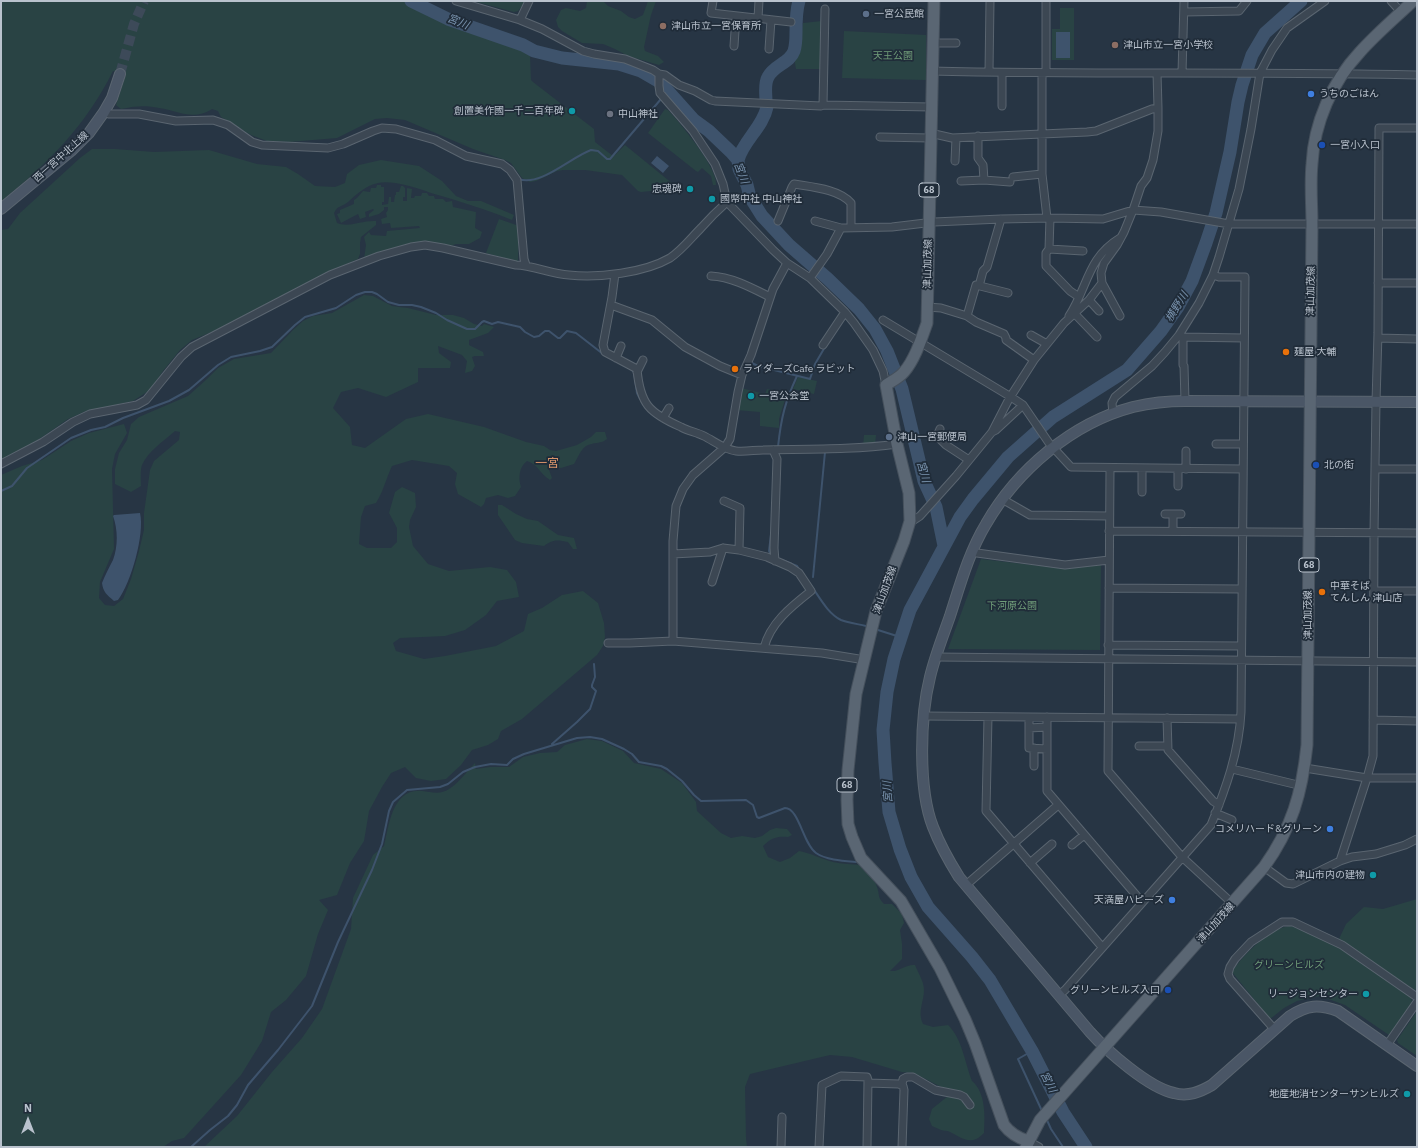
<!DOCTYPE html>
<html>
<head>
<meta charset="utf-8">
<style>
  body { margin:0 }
  #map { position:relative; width:1418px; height:1148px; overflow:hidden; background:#273544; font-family:"IBM Plex Sans",sans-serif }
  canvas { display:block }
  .frame { position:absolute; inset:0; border:2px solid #b9c2cd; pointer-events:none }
  .north { position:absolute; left:8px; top:1100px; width:40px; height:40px; -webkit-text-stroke:3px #202c39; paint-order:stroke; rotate:0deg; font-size:11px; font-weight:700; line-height:16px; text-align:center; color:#b9c2cd }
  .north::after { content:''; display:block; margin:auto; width:14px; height:18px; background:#b9c2cd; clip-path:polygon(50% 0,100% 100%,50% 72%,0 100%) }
</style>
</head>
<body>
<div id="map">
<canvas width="1418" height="1148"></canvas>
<div class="frame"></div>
<div class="north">N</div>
</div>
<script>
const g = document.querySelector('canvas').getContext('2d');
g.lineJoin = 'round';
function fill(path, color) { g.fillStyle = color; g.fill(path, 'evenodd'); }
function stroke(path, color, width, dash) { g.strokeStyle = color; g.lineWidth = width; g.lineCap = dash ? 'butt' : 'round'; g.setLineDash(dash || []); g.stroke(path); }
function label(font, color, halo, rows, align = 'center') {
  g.font = font + ' "IBM Plex Sans","Noto Sans JP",sans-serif'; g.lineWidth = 3.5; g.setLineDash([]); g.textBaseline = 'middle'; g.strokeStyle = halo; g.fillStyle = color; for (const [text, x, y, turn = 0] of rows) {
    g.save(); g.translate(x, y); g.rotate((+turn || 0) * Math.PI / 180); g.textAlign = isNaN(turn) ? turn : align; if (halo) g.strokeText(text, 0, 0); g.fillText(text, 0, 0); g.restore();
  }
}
fill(new Path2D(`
  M1 1H407L418 9 481 34 525 49 530 55 531 80 533 82 594 129 595 142 613 156 615 155 625 145 673 184V187L671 189 641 192 638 191 622 175 585 170H563L557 171 536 181 530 182 522 178 511 163 505 160 473 149 405 120 387 118 375 119 337 138 289 142 267 141 251 135 221 117 218 111 212 109C193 121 179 111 159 108 146 105 134 106 121 109L116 105 126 74 113 71C87 124 47 165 1 201Z
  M473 1H526L518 11 514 12Z
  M587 1H603L608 6 621 11 629 17 635 19 643 15 648 1H656L651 15 644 47 645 51 658 56 664 62 659 65 628 56 615 49 603 44 582 43 562 31 558 27 556 20 561 10 566 8 580 11 586 8Z
  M1060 8H1074V60H1052V29H1060Z
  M822 21 820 69H796L794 57 799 47 803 23Z
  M844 31 926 35V80L842 78Z
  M665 109 668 110C680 123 718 168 716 185H713L711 176 702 168 698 172 696 171 648 133Z
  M92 149H115L154 152 209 150 257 164 286 167 298 174 315 186 335 187 345 183 347 174 359 165 381 160 419 166 442 181 456 196 468 201H481L514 215 512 220C485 209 459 201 431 193 418 188 392 180 378 183 365 186 357 194 348 202 342 207 338 205 334 213L337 223C349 228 362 220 376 221V225L361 237 360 243V254L358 259 322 275 295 290 224 327 192 340 180 350 163 371 150 390 133 401 84 412 68 419 28 447 1 460V230L8 229 20 213 80 158Z
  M377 185H381V187H384V202H382V205L388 204 389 197H391V202H394L395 195H396V192H399L401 186H403L405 188V197H403V201H407V188L412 189 411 198H414L415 196H421L422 193H427L429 196H434L435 199H443L446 202 452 201 453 207 476 212 475 228 482 232 480 238 469 244H456L448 247 442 244H429L364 259 366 245 364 237 369 232 371 235 386 236 387 231 420 228 419 226 391 228 390 223 382 224 381 219 387 217 386 213 388 210V207H384V210L379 214 369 217V214L374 210 373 209 365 212 366 217 360 219 358 214 341 223 337 214 340 213V210L354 204V200L357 198 363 191 370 192 371 188H376Z
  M499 219 519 226 518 262 486 253Z
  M364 295 373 296 392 306 399 307 408 308 436 315H453L464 318 474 324 482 326 484 324 494 327 488 333 469 340V345L483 352 484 356H475L472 357 475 366 472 371 465 373 467 361 462 355 438 346 439 353 451 362 450 368H418V382L386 397 358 388 341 392 333 408 350 427 352 445 365 448 406 419 428 414 484 427 526 442 544 446 550 450 556 451 577 445 591 437 596 432H605L607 439C602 444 593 442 586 446 581 449 577 459 574 464L561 468 548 467 552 478 550 480C540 474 538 464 527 461 519 467 518 478 521 487L515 496 508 498 498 495 486 498 484 504 481 507 458 494 455 484 457 473 449 466 412 460 392 466C386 479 383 492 376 503L365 506 361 517 359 544 367 548H391L397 542V528L389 513 395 492 402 487 415 493 416 507 410 520 409 527 413 546 428 564 449 571 490 567 507 570 516 582 519 597 497 601 486 615 465 630 445 636 400 638 393 643 396 651 424 659 445 656 496 646 524 631 528 614 542 608 562 595 583 591 598 603 604 623 605 637 603 646 597 655 522 719 501 731 498 739 488 745 472 750 461 765 446 779 431 781 416 778 405 767 391 773 382 787 369 811 364 841 350 863 337 895 319 900 328 910 318 934 306 976 286 1000 271 1012 262 1041 241 1075 184 1138 172 1141 163 1147H1V475L22 466 42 460 71 441 89 433 124 424 127 433 115 454 112 469 114 549 100 582 99 598 105 605 114 606 123 599 131 579 139 551 144 530V513L150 470 154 461 179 440 180 432 175 431C165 440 148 451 142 465 140 471 141 479 141 486L131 492 115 484V469L119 453 127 440 131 424 139 417 188 396 207 379 218 368 234 359 271 353 293 330 303 321 313 316 332 313Z
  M798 377 817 381 814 394 793 389Z
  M741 388 765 394 767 389 787 393 779 419V428L760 426V412L736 410Z
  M864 435H876L875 446 863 447Z
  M498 505H502L516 514 527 519 538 521 558 535 574 538 577 549H573L568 542C558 540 553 539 544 546L522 543 515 540 498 515Z
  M981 559 1066 569 1101 565 1100 650 948 649Z
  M587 739 602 741 623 751 634 763 661 769 682 783 696 802 697 811 721 833 731 838 742 836 755 838 762 836 770 830 776 828 787 829 792 835 788 837C777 836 771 838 763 846L768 857 780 862 790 858 799 851C811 853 821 859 833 862 842 864 852 864 862 865 868 872 874 878 877 887 880 895 877 897 884 904H892L902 914 904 923 900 930 902 944V959L890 971C899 972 906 964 915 965 918 973 924 981 924 990 924 1002 917 1012 923 1024L933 1027 948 1025C962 1038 965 1063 972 1081 986 1093 985 1116 984 1133 971 1146 964 1139 950 1132 947 1130 944 1131 941 1130 938 1129 935 1127 932 1126L929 1119 932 1109 948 1096 947 1090 914 1073 902 1072 852 1057 830 1055 750 1074 745 1087 746 1138 747 1147H204L237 1116 272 1072 302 1038 322 1009 351 929 353 898 373 855 384 846C389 826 392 788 422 791 431 792 441 795 449 789 459 783 467 771 475 763L476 769 490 767H509L523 757 540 753 557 752 565 745Z
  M1417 899V989L1414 990 1339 939 1346 924 1364 907 1383 909Z
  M1290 926 1331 941 1411 996 1412 1003 1389 1035 1345 1005 1320 996 1297 1001 1284 1008 1270 1019 1232 972C1243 955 1269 928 1290 926Z
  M1417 1011V1056L1398 1043 1397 1040Z`), '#294344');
fill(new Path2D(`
  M1056 32H1070V58H1056Z
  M657 156 669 166 663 173 651 163Z
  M140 513C145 534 131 583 118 600L114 601C107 595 103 592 102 583 105 575 109 568 113 560 118 546 118 530 113 516L114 515Z`), '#3e536c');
stroke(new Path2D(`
  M519 179C540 187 571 157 591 150L598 151 607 159H610L661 99
  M750 362 758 366 810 379 815 364 825 347
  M632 370 634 372 637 393 640 399
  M778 447C781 418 785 402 797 376
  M1 491 12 486 27 468 71 438 91 430 105 427 123 418 169 401 189 390 218 365 231 357 260 351 272 347 295 325 305 317 336 308 356 295 365 292H372L377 294 388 302 399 305H412L421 307 436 313 447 320 467 329H475L482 322 484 321 492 324 498 322 520 327 525 332 534 337 539 336 545 331H549L558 338H560L567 331 576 333 603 354
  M771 534 769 551 772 556
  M782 560 797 566 799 569
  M813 577 825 452
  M810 584C819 596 827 613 841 620 849 623 858 624 866 626
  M878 630 900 637
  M552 744 577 722 590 709 596 691 592 687V685L595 677 594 664
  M1032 1051 1018 1059 1042 1111
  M1046 1118 1051 1129 1063 1147
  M191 1147 210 1130 228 1116 237 1105 248 1085 278 1050 312 1006 338 942 372 870 382 844 389 811 393 802 407 790 440 787 448 784 463 772 475 767 491 764 507 765 513 759 524 754 577 738 590 737 602 739 624 749 632 754 639 762 661 766 667 769 682 781 694 795 701 801 746 800 753 805 757 817 759 818 785 808C799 808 803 844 816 853 826 860 844 861 856 862`), '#3e536c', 2);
stroke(new Path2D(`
  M411 1 448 19 523 45 534 51 562 58 619 64 641 71 660 82 694 120 709 131 731 152 738 160 739 169 747 185 750 197 762 216 789 245 828 279 859 309 875 329 887 351 902 389 924 481 936 507 944 546
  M766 101C766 94 764 84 768 77 774 65 790 63 794 51 796 45 796 38 796 32 796 21 796 11 799 1
  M738 160C743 141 763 127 767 107
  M1086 1147 1063 1112 1032 1051 990 980 972 957 928 907 911 877 900 849 889 812 885 763 883 730 887 692 894 659 910 610 960 517 973 499 1008 457 1053 417 1127 370 1161 331 1178 307 1192 281 1206 243 1216 213 1230 152 1238 102 1242 85 1252 55 1265 33 1301 1`), '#3e536c', 13);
stroke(new Path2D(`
  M120 74 134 24 144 1`), '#3d4a59', 10, [10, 5]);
const street = new Path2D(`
  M456 1 520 20 542 29 583 51 594 54 625 59 653 70 659 74V86L660 93 693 131 715 164 723 184 727 202 773 250 787 263 810 278 845 312 854 323 873 350 883 371 886 385
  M713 1 711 13 791 22
  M1391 1 1401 12
  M1184 12 1239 11 1247 1
  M758 18 759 1
  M520 20 529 1
  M933 43H956
  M734 46 736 16
  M769 49 771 20
  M931 71C1093 75 1255 71 1417 75
  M989 72 990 1
  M1002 73V106
  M1042 73V174L1047 218
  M1046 73V1
  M1182 73 1184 1
  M659 74 665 75 679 85 695 91 711 100 715 101 821 106 823 105 931 107
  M823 105 825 9
  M104 112 109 114H139L176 121 213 120 228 125 252 142 262 145 328 148 343 144 373 131 382 128 396 129 435 140 466 156 502 164 510 170 517 180 524 259 526 265
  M930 133 952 138 1087 132 1096 131 1152 109 1158 108 1157 73
  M880 137 930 138
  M955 161 956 138
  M1013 177 1042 174
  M984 180 1010 182
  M961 181 984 180 983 165 978 158V136
  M1050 218 1049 249 1046 253V266L1070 291 1079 297
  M778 221 792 187 794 184C812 187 839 189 851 203V228
  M815 221 841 228
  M1049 249 1083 251
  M615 274 612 297 603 345 605 352 637 369C640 404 649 413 681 427 688 431 696 432 704 436 714 441 725 450 736 451 745 452 755 450 763 450 808 449 853 450 897 444
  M711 276C732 277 752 288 770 297
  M810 278 827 254 841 228 892 227 934 222 1001 219 1050 218 1103 219 1133 210 1161 212 1229 224H1417
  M1102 283 1120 316
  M1378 283H1417
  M979 286 983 271 987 267 1001 219
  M1089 300 1099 311
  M611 305 652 320 685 347 720 366 742 375
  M927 307 941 308 967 316 976 322 1004 334 1006 338V340L1034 360
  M1075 314 1097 337
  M967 316 976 285 1008 293
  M1069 316C1088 287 1087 258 1120 238
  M883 320 1011 397 1023 405 1049 443 1071 467 1243 469
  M1031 335 1047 344
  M1179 335 1183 337 1244 338
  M1183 337V365L1184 366 1185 401
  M1378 338 1417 339
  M823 345 845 312
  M616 358 621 346
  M637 372 643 360
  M1113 414 1112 403 1115 397 1152 366 1165 352 1179 335 1199 303 1213 275 1219 257 1239 189 1251 129 1260 73 1272 50 1287 28 1325 1
  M663 418 669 408
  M940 429 937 436 946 445 969 460
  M992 432 1009 399 1034 360 1064 323 1089 300 1102 283 1101 273 1104 263 1117 245 1124 232 1133 210 1141 186 1147 178 1153 160 1158 131V108
  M1216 444H1243
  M773 450 777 459 774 548 775 561
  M1 464 43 442 73 422 90 414 137 405 146 400 181 357 192 347 330 275 379 256 411 247 425 245 443 248 516 265C532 265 551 274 569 275 599 278 644 273 670 258 682 250 691 238 701 228 709 219 718 210 727 202
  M1110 468 1108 771 1182 857 1233 904
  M1186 469V451
  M1376 469H1417
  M1178 486V469
  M1142 492V469
  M1002 499 1030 515 1109 516
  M724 501 740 508 739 550
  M1165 514H1181
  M1173 514V531
  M910 521 914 520 920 516 956 476 992 432 996 430 1023 405
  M1109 531 1417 533
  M973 551 977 553 1065 565 1109 560
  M673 554 710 552 723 548 739 550 767 557 790 567 799 573 811 591C792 606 770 623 764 648
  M712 582 723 548
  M1109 588 1242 589
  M1375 591H1417
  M673 641V541L676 506 683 489 693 475 725 447 730 439 738 392 742 375 751 355 773 289 787 263
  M608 643H630L673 641 710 644 822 653 865 660
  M1108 645 1241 646
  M936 657 1417 662
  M924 716 1240 719
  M988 717 986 811 1102 947
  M1029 717V748L1047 749
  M1047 717V791L1142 902
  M1167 718 1168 750 1213 801 1219 805
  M1373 720 1417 721
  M1029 728 1047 727
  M1139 746H1167
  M1034 748V766
  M1305 768 1367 778H1417
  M1232 769 1302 786
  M1215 813 1232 820
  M1072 845 1084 835
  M1340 861 1367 778 1373 756 1374 533 1376 402 1378 333 1379 128H1417
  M1030 863 1052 844
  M1264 867 1286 883 1293 884 1340 861 1352 857 1376 854 1405 845 1417 839
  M966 885 1058 805
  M1059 995 1065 990 1211 825C1226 788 1239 752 1241 712L1245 277H1219L1213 275
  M1275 1030 1230 979 1228 974 1230 967 1235 959 1251 942 1282 922H1293L1342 945 1417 997
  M1387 1045 1417 1002
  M868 1083 899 1084 903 1086 904 1090 902 1147
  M902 1085 903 1079 907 1077H913L935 1090 960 1095 964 1097 970 1105
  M1028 1141 1039 1147
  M781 1147 782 1117
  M819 1147 822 1085 841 1076 867 1077 868 1080 867 1147`);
const secondary = new Path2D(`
  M1 209 71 151 89 133 104 112 112 98 120 74
  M1417 402 1185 401C1167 401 1150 403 1133 407 1072 423 1017 470 986 524 969 552 960 585 950 616 943 636 935 656 930 677 920 717 918 789 933 827 940 845 949 861 959 877L1090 1032C1107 1051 1149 1088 1174 1093 1188 1097 1200 1092 1212 1085L1290 1016C1308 1005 1318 1004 1338 1011L1417 1066`);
const primary = new Path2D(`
  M934 1 927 323C921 340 915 359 904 372 899 378 892 381 886 385L897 444 909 493 910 521 904 541 876 611 856 694 848 770 847 800 848 824 852 837 861 858 901 901 940 968 965 1019 975 1043 1004 1125C1010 1133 1018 1138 1028 1141
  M1026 1147 1040 1120 1264 867C1292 828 1302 793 1307 745L1312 225C1312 205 1310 185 1312 164 1314 123 1332 82 1360 52 1376 34 1395 18 1413 1`);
stroke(street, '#5a6570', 9);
stroke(secondary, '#5a6570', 12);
stroke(primary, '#45505c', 13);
stroke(street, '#3c4753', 7);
stroke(secondary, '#4a5666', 10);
stroke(primary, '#5a6673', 11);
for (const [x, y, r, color] of [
  [866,14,4,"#5c6f8a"],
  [663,26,4,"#8d6e63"],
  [1115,45,4,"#8d6e63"],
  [1311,94,4,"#3f7fe0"],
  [572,111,4,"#0f9aa8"],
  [610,114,4,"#6b7280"],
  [1322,145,4,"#1a4fb4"],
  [690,189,4,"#0f9aa8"],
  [712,199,4,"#0f9aa8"],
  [1286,352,4,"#e8710a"],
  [735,369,4,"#e8710a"],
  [751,396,4,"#0f9aa8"],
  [889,437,4,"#5c6f8a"],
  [1316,465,4,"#1a4fb4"],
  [1322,592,4,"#e8710a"],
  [1330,829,4,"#3f7fe0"],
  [1373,875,4,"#0f9aa8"],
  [1172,900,4,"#3f7fe0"],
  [1168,990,4,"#1a4fb4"],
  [1366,994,4,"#0f9aa8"],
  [1407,1094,4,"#0f9aa8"]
]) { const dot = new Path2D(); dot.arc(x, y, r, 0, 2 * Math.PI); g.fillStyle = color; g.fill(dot); stroke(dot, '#202c39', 1.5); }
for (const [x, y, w] of [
  [929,190,20],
  [1309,565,20],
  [847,785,20]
]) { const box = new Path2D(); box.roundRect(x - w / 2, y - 7, w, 14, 3); g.fillStyle = '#202c39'; g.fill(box); stroke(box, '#b9c2cd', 1); }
label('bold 9px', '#b9c2cd', null, [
  ["68",929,190],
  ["68",1309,565],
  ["68",847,785]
]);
label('10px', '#b9c2cd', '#202c39', [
  ["一宮公民館",874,14],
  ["津山市立一宮保育所",671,26],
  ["津山市立一宮小学校",1123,45],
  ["うちのごはん",1319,94],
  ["創置美作國一千二百年碑",564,111,"right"],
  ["中山神社",618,114],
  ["一宮小入口",1330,145],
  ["忠魂碑",682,189,"right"],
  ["國幣中社 中山神社",720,199],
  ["麺屋 大輔",1294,352],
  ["ライダーズCafe ラビット",743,369],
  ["一宮公会堂",759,396],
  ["津山一宮郵便局",897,437],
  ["北の街",1324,465],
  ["中華そば",1330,586],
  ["てんしん 津山店",1330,598],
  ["コメリハード&グリーン",1322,829,"right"],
  ["津山市内の建物",1365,875,"right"],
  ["天満屋ハピーズ",1164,900,"right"],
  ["グリーンヒルズ入口",1160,990,"right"],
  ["リージョンセンター",1358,994,"right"],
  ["地産地消センターサンヒルズ",1399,1094,"right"]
], 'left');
label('10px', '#709d79', '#202c39', [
  ["天王公園",893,56],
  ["下河原公園",1012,606],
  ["グリーンヒルズ",1289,965]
]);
label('10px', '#b9c2cd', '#202c39', [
  ["西一宮中北上線",61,157,-42],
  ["津山加茂線",928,264,-89],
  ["津山加茂線",1311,291,-89],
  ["津山加茂線",885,590,-70],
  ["津山加茂線",1308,615,-90],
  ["津山加茂線",1216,923,-48]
]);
label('italic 11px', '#7a94af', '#202c39', [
  ["宮川",458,22,22],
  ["宮川",741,173,69],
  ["横野川",1177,307,-58],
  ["宮川",923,472,74],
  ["宮川",888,792,-94],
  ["宮川",1048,1082,63]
]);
label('12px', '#d7946a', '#202c39', [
  ["一宮",547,464]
]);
</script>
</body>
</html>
